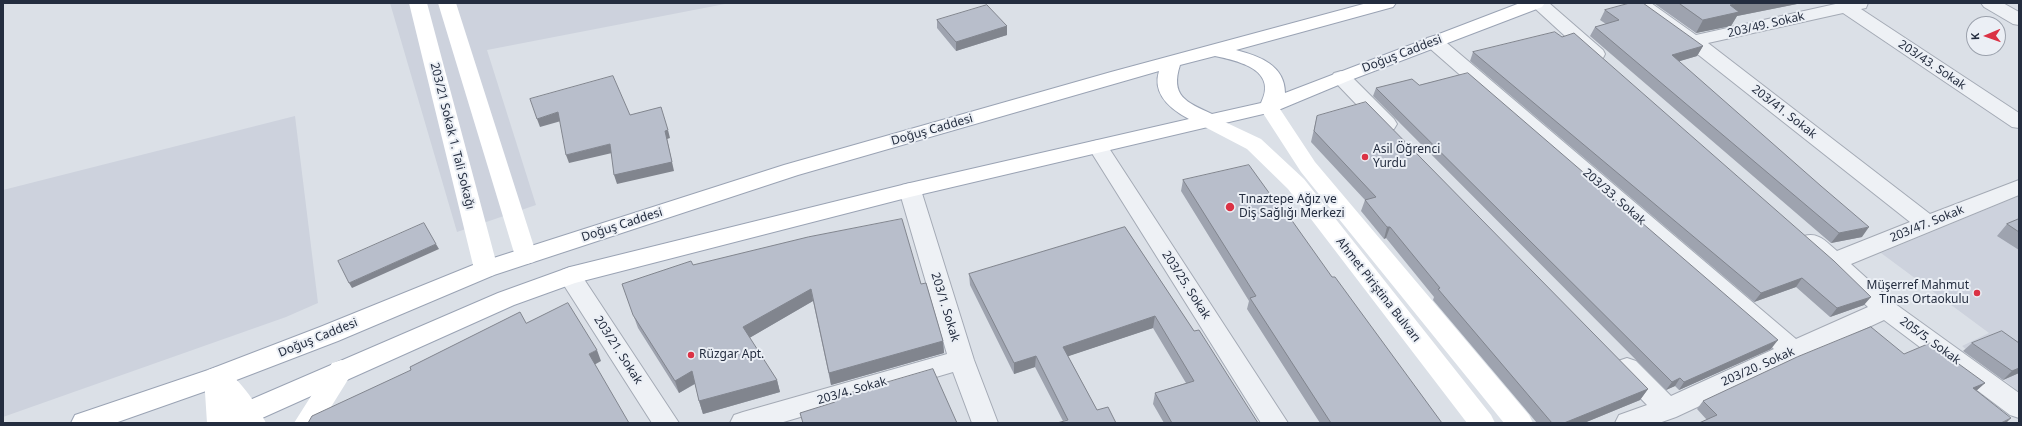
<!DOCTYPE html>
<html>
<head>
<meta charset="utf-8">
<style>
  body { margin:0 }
  #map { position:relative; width:2022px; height:426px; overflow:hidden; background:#dbe0e7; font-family:"Noto Sans",sans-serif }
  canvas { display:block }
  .frame { position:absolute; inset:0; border:4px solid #242d3f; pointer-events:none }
  .north { position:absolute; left:1966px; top:16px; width:40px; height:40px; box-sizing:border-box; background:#ebeff5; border:1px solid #9ba1ac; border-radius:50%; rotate:268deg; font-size:11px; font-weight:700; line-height:16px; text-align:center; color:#242d3f }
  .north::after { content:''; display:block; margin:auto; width:14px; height:18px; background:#db3245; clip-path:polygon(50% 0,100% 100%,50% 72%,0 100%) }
</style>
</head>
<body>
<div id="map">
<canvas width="2022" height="426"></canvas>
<div class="frame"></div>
<div class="north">K</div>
</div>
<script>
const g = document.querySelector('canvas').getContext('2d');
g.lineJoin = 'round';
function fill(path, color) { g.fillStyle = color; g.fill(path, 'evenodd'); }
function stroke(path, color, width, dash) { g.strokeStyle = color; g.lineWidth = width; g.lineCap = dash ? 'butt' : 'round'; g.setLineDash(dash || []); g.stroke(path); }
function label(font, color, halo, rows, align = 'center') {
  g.font = font + ' "Noto Sans",sans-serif'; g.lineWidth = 4; g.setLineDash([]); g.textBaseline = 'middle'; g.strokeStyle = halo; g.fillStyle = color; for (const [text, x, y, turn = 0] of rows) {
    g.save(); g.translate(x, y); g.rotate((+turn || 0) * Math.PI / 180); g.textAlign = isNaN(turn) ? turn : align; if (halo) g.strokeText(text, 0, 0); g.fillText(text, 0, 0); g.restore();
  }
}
fill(new Path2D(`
  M390 3H730L487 50 536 205 457 232Z
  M295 116 318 303 286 317 3 417V190Z
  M2019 196V392L1962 346 1989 333 1881 253Z`), '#cdd2dd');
const minor = new Path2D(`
  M1529 3H1549L1603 50 1605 54 1603 58 1596 60 1589 58Z
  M1630 3H1651L1696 35 1840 3H1868L1866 8 1861 9 2019 113V128L2012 127 1843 13 1708 43 1930 214 2019 180V195L1851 264 1894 303 2019 393V418L2010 415 1884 320 1676 417 1659 423H1615L1619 415 1647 405 1618 375 1614 368 1618 361 1627 358 1636 361 1671 396 1774 349 1427 46 1425 42 1427 38 1434 36 1441 38 1796 339 1868 307 1804 248 1801 242 1804 236C1819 232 1826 242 1837 251L1910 222 1686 45 1633 7Z
  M1981 3H2003L2019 12V25L2013 24 1984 7Z
  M1341 71 1348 73 1394 119 1397 124 1394 129 1387 130 1380 129 1334 81 1331 77 1334 73Z
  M1098 140 1105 142 1288 423H1261L1088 147 1091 142Z
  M910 183 918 185 921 190 974 360 998 423H972L953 372 780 423H730L734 415 743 412 947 354 899 190 902 185Z
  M570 267 578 270 679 423H652L558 276 562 270Z`);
const primary = new Path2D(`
  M1367 3H1396L1393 7 1236 50C1259 56 1285 65 1285 93L1520 3H1545L1542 7 1348 81 1276 111 910 197 575 283 514 305 251 423H211L215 415 498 293 570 267 910 183 1189 119C1170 109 1152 94 1159 71L798 175 494 275 338 341 226 384 115 423H71L75 415 208 370 320 327 478 263 784 165 1111 72ZM1215 56C1239 61 1278 70 1261 103L1212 114C1186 102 1170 96 1180 65Z`);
stroke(minor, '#a4aab5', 2);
stroke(primary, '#9aa3b4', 2);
fill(minor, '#eef1f5');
fill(new Path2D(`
  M409 3H427L498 269 494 275 486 277 478 275 474 269Z
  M438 3H456L537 256 534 262 526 264 518 262 515 256Z
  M1269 101 1276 103 1315 162 1529 415 1533 423H1504L1301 172 1259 107 1262 103Z
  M1210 115 1261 139 1304 179 1491 415 1495 423H1467L1288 189 1247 149 1203 126 1200 121 1203 116Z
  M341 360 350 363 354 370 321 423H294L332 363Z
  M217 367C237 373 257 404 266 423H240L232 412 233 423H207L204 377 208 370Z`), '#fff');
fill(primary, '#fff');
fill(new Path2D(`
  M1656 3H1802L1737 16 1731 26 1696 33 1655 4Z
  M1605 10 1703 46 1697 56 1679 61 1862 237 1831 243 1590 36 1595 27 1606 24 1600 20Z
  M937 20 1007 26V35L956 51 937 28Z
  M1473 52 1864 305 1830 317 1796 287 1754 302 1470 61Z
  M1419 85 1771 349 1679 390 1675 386 1666 390 1373 96 1376 88Z
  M1317 116 1648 389 1640 400 1584 423H1537L1433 300 1434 297 1386 238 1384 239 1361 211 1365 200 1311 142Z
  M1183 180 1285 215 1442 423H1320L1247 309 1249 301 1181 191Z
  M2019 219V250L1997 236 2007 224Z
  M1125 227 1194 331 1258 423H1164L1153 404 1155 393 1186 383 1153 328 1068 356 1097 410 1063 421 1035 367 1014 374 970 285 969 274Z
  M693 265 921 284 943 341 944 353 831 385 813 301 749 338 777 380 780 392 703 414 699 401 695 384 679 393 638 328 622 284Z
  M1972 343 2019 373 2003 380 1963 351Z
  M1904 354 1985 383 1976 391 1707 420 1697 409 1703 401Z`), '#9ea3af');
fill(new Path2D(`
  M1740 3H1802L1737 16 1731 26 1696 33 1703 20 1730 5Z
  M1007 26V35L956 51V42Z
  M1703 46 1697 56 1667 65 1672 55Z
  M558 112 561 121 540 127 537 119Z
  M668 130 670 138 667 139 674 171 617 184 614 175 665 131Z
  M610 144 612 153 569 163 566 155Z
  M1387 227H1390L1386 238 1384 239Z
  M1869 227 1862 237 1831 243 1839 233Z
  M436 244 439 249 352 288 349 283Z
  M1802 278 1796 287 1754 302 1761 293Z
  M811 289 813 301 746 340 743 327Z
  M1871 297 1864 305 1830 317 1837 308Z
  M1155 316 1153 328 1063 358V347Z
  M1778 340 1771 349 1679 390 1684 382Z
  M943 341 944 353 831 385 829 373Z
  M597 350 601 361 594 365 589 354Z
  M1036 356 1035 367 1014 374V363Z
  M2019 368V373L2003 380 2012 371Z
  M692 371 696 383 679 393 675 381Z
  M1680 378 1675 386 1666 390 1672 382Z
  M777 380 780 392 703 414 699 401Z
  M1985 383 1976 391 1973 388Z
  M1648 389 1640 400 1584 423H1564Z
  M2011 418 2006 423H2001Z`), '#81858e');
const building = new Path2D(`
  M1630 3H1643L1703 46 1672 55 1821 186 1869 227 1839 233 1595 27 1619 20 1605 10Z
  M1679 3H1740L1730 5 1739 12 1703 20Z
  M987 5 1007 26 956 42 937 20Z
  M1555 32 1562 37 1574 33 1834 261 1871 297 1837 308 1802 278 1761 293 1473 52Z
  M1468 73 1778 340 1684 382 1680 378 1672 382 1376 88 1412 79 1419 85Z
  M613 76 630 115 661 107 668 130 665 131 672 162 614 175 610 144 566 155 558 112 537 119 530 99Z
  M1366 102 1648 389 1564 423H1552L1438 289 1440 288 1390 227H1387L1365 200 1376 197 1314 131 1317 116Z
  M1249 165 1285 215H1288L1332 277H1335L1442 423H1331L1250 298 1256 296 1183 180Z
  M902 219 921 284 926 283 943 341 829 373 811 289 743 327 777 380 699 401 692 371 675 381 633 315 622 284 691 261 693 265 808 237Z
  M2019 219V232L2007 224Z
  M424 223 436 244 349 283 338 261Z
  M1125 227 1194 331 1199 330 1258 423H1172L1155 393 1194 381 1155 316 1063 347 1097 410 1108 407 1116 423H1057L1068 420 1036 356 1014 363 969 274Z
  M568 303 597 350 589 354 629 423H308L312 416 411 370 410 367 520 312 526 323Z
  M1871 327 1904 354 1930 343 1985 383 1973 388 2011 418 2001 423H1699L1717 415 1703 401 1797 357Z
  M2002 331 2019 343V368L2012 371 1972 343Z
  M933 369 957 423H803L800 413 835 402 834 398Z`);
fill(building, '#b8becb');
stroke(building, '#81858e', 1);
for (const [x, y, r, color] of [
  [1365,157,4,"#db3245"],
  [1230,207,5,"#db3245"],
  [1977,293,4,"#db3245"],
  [691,355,4,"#db3245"]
]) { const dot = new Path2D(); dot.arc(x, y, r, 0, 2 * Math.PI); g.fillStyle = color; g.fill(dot); stroke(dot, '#ebeff5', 1.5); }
label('12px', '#242d3f', '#ebeff5', [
  ["203/49. Sokak",1766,25,-13],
  ["Doğuş Caddesi",1402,54,-21],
  ["203/43. Sokak",1932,65,34],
  ["203/41. Sokak",1784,112,38],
  ["Doğuş Caddesi",932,130,-16],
  ["203/21 Sokak 1. Tali Sokağı",452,136,76],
  ["203/33. Sokak",1614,197,41],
  ["203/47. Sokak",1927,224,-22],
  ["Doğuş Caddesi",622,225,-18],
  ["203/25. Sokak",1186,285,57],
  ["Ahmet Piriştina Bulvarı",1378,290,52],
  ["203/1. Sokak",945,307,73],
  ["Doğuş Caddesi",318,338,-22],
  ["205/5. Sokak",1930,341,36],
  ["203/21. Sokak",618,350,57],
  ["203/20. Sokak",1758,367,-24],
  ["203/4. Sokak",852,391,-16]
]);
label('12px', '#242d3f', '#ebeff5', [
  ["Asil Öğrenci",1373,150],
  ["Yurdu",1373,164],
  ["Tınaztepe Ağız ve",1239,200],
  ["Diş Sağlığı Merkezi",1239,214],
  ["Müşerref Mahmut",1969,286,"right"],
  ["Tınas Ortaokulu",1969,300,"right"],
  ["Rüzgar Apt.",699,355]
], 'left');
</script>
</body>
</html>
